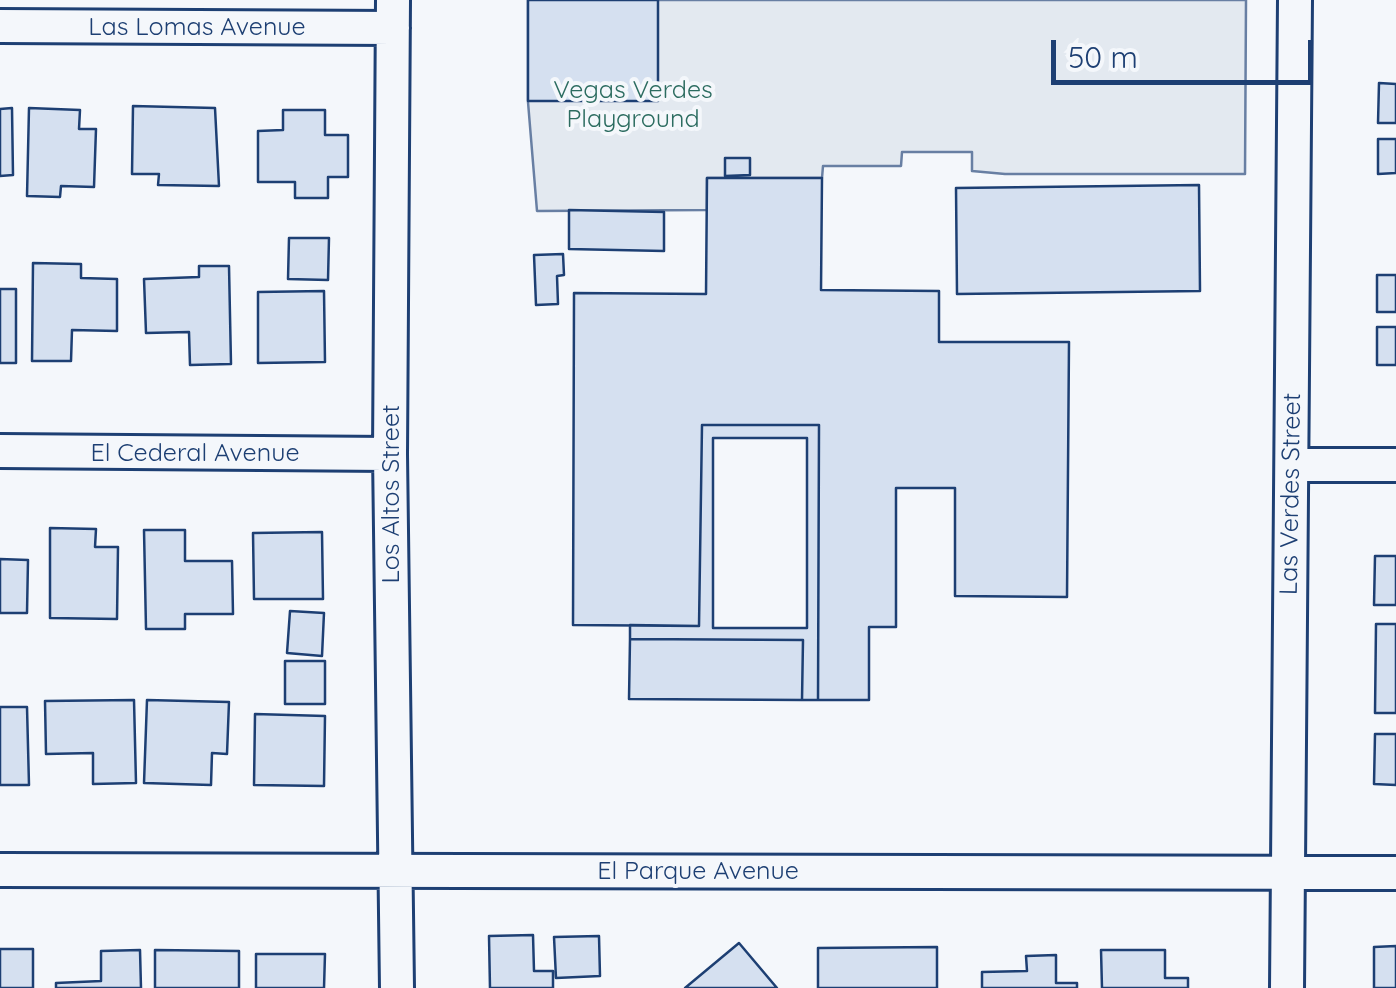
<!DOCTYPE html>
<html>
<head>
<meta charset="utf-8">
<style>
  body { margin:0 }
  #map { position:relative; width:1396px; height:988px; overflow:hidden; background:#f4f7fb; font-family:Quicksand,sans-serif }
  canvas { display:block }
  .scale { position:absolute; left:1051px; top:40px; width:262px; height:45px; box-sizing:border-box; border:5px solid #1d3f73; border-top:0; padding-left:12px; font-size:30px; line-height:35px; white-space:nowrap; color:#1d3f73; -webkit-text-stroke:8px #f4f7fb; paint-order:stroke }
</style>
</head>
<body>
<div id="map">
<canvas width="1396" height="988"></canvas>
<div class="scale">50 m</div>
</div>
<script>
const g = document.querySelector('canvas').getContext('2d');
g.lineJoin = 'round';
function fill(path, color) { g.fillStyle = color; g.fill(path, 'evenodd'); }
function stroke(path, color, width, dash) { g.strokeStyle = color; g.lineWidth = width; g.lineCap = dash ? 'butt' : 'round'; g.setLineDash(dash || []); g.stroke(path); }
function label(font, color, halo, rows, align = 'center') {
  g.font = font + ' Quicksand,sans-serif'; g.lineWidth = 8; g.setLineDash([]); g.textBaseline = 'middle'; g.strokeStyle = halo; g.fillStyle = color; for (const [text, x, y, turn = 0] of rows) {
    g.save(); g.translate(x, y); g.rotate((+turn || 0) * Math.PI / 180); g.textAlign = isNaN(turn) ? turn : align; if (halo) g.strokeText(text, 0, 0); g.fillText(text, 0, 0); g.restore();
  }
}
const green = new Path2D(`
  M528 0H1246L1245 174H1005L972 171V152H902L901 166H823L822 178H707V210L537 211 528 102Z`);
fill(green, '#e3e9f0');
stroke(green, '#687fa3', 2.5);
const building = new Path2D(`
  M528 0H658V101H528Z
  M1379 83 1396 84V123H1378Z
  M133 106 215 108 219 186 158 185 159 174H132Z
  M12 108 13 175 0 176V109Z
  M29 108 80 110 79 129H96L94 187 61 186 60 197 27 196Z
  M283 110H325V135H348V177H328V198H295V182H258V131L283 130Z
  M1378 139H1396V173L1378 174Z
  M725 158H750V175L725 176Z
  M707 178H822L821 290 939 291V342H1069L1067 597 955 596V488H896V627H869V700H818L819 425H702L699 626 573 625 574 293 706 294Z
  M1199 185 1200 291 957 294 956 188Z
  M569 210 664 212V251L569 249Z
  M289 238H329L328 280 288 279Z
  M563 254 564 275 557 276 558 304 536 305 534 255Z
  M33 263 81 264V278L117 279V331L72 330 71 361H32Z
  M199 266H229L231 364 190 365 189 332 146 333 144 279 199 277Z
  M1377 275H1396V312H1377Z
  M0 289H16V363H0Z
  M324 291 325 362 258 363V292Z
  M1377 327H1396V365H1377Z
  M702 425H819L818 700H802L803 640 630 639V625L699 626ZM713 438H807V628H713Z
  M50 528 96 529 95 547H118L117 619 50 618Z
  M144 530H185V561H232L233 614H185V629H146Z
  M322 532 323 599H254L253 533Z
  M1375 556H1396V605H1374Z
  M0 559 28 560 27 613H0Z
  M290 611 324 613 322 656 287 653Z
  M1376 624H1396V713H1375Z
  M630 639 803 640 802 700 629 699Z
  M285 661H325V704H285Z
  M134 700 136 783 93 784V753L46 754 45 701Z
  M147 700 229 702 227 754 212 753 211 785 144 783Z
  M0 707H27L29 785H0Z
  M255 714 325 716 324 786 254 785Z
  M1375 734H1396V785L1374 784Z
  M533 935 534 971H553V988H490L489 936Z
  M599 936 600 976 556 978 554 937Z
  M739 943 777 988H685Z
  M1396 946V988H1374V947Z
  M937 947V988H818V948Z
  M0 949H33V988H0Z
  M140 950 141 988H56V983L101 981V951Z
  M155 950 239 951V988H155Z
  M1101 950H1165V978H1188V988H1102Z
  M256 954H325L324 988H256Z
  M1056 955V983H1077V988H982V972L1027 971 1026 956Z`);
fill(building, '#d5e0f0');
stroke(building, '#1d3f73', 2.5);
const street = new Path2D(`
  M393 0 390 454 397 988
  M0 26 393 28
  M0 451 390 454
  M1292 465H1396
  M0 870 1396 873
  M1287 988 1295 0`);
stroke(street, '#1d3f73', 38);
stroke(street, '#f4f7fb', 32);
label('25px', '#1d3f73', '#f4f7fb', [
  ["Las Lomas Avenue",197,27],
  ["El Cederal Avenue",195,453],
  ["Los Altos Street",391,494,-90],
  ["Las Verdes Street",1291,494,-89],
  ["El Parque Avenue",698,871]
]);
label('25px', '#2c6c60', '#f4f7fb', [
  ["Vegas Verdes",633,90],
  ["Playground",633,119]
]);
</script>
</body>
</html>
